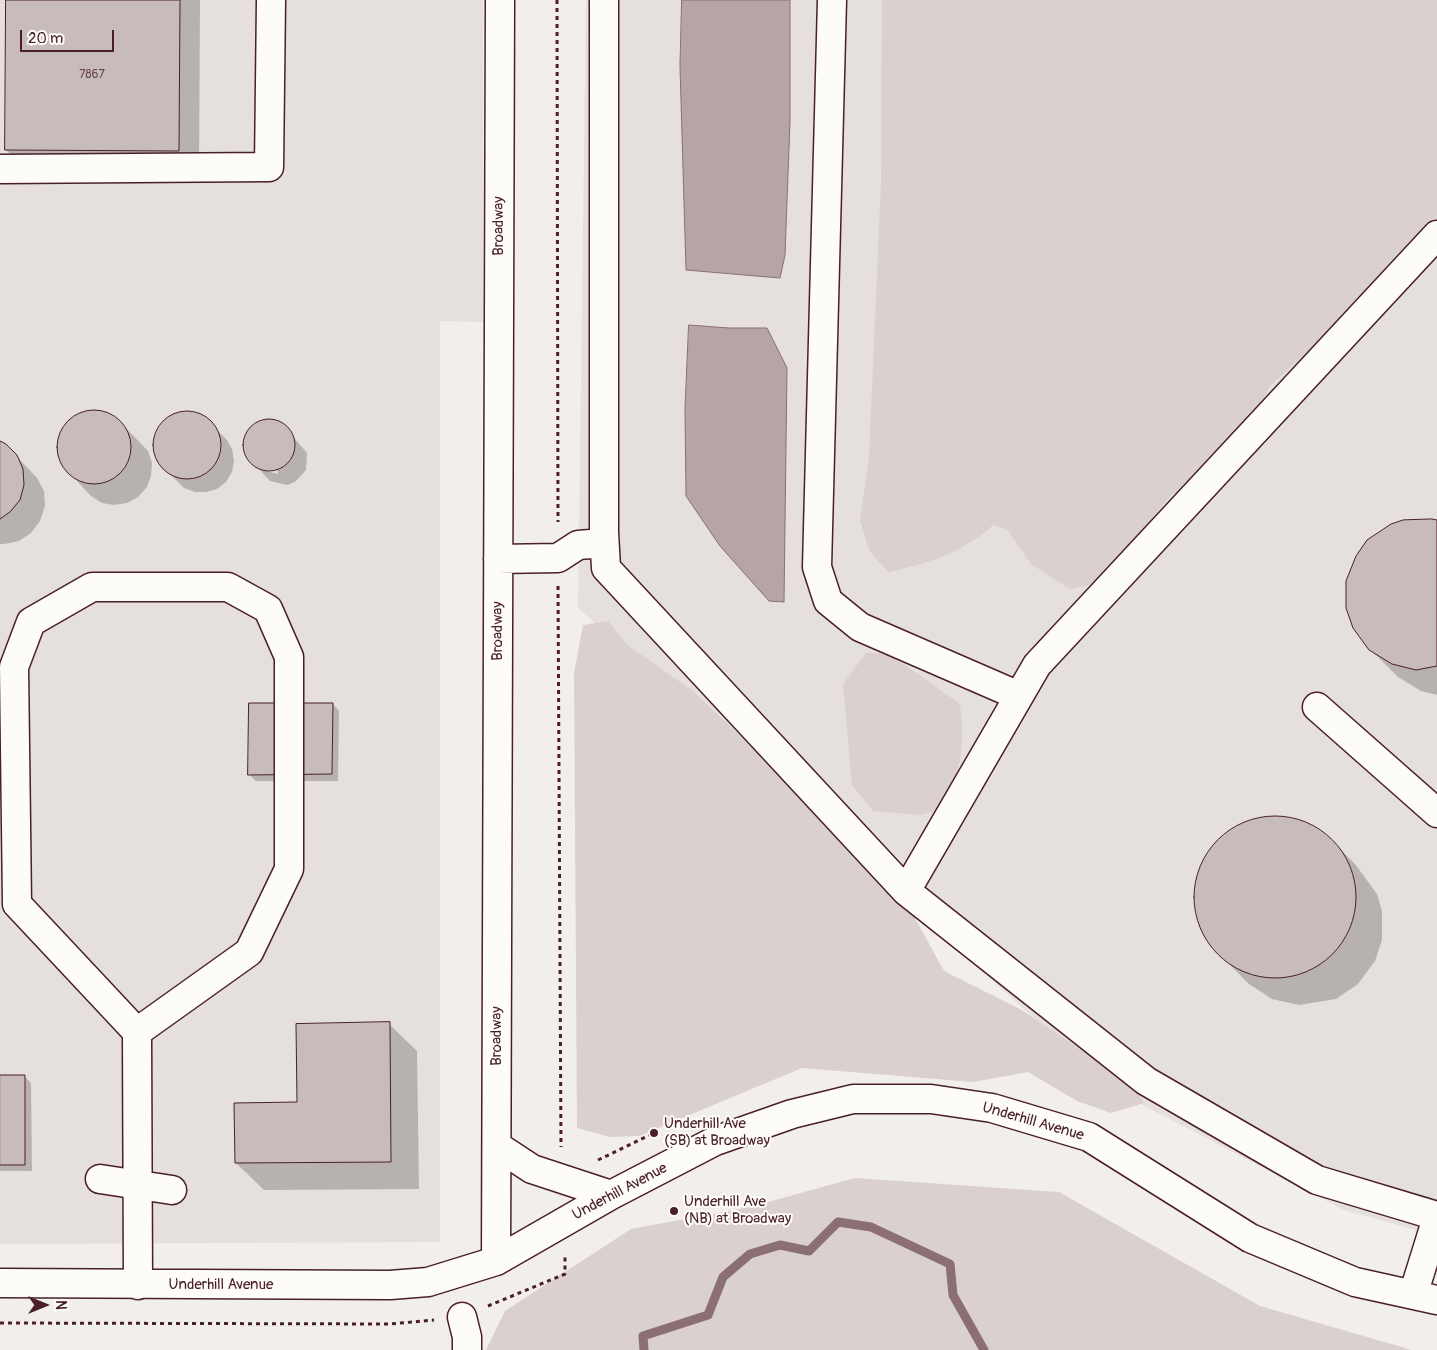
<!DOCTYPE html>
<html>
<head>
<meta charset="utf-8">
<style>
  body { margin:0 }
  #map { position:relative; width:1437px; height:1350px; overflow:hidden; background:#f2efeb; font-family:Pangolin,sans-serif }
  canvas { display:block }
  .north { position:absolute; left:20px; top:1280px; width:50px; height:50px; -webkit-text-stroke:4px #fdfcf7; paint-order:stroke; rotate:90deg; font-size:14px; font-weight:700; line-height:20px; text-align:center; color:#4a1f2b }
  .north::after { content:''; display:block; margin:auto; width:18px; height:22px; background:#4a1f2b; clip-path:polygon(50% 0,100% 100%,50% 72%,0 100%) }
  .scale { position:absolute; left:20px; top:30px; width:94px; height:22px; box-sizing:border-box; border:2px solid #4a1f2b; border-top:0; padding-left:6px; font-size:15px; line-height:18px; white-space:nowrap; color:#4a1f2b; -webkit-text-stroke:4px #fdfcf7; paint-order:stroke }
</style>
</head>
<body>
<div id="map">
<canvas width="1437" height="1350"></canvas>
<div class="north">N</div>
<div class="scale">20 m</div>
</div>
<script>
const g = document.querySelector('canvas').getContext('2d');
g.lineJoin = 'round';
function fill(path, color) { g.fillStyle = color; g.fill(path, 'evenodd'); }
function stroke(path, color, width, dash) { g.strokeStyle = color; g.lineWidth = width; g.lineCap = dash ? 'butt' : 'round'; g.setLineDash(dash || []); g.stroke(path); }
function label(font, color, halo, rows, align = 'center') {
  g.font = font + ' Pangolin,sans-serif'; g.lineWidth = 4; g.setLineDash([]); g.textBaseline = 'middle'; g.strokeStyle = halo; g.fillStyle = color; for (const [text, x, y, turn = 0] of rows) {
    g.save(); g.translate(x, y); g.rotate((+turn || 0) * Math.PI / 180); g.textAlign = isNaN(turn) ? turn : align; if (halo) g.strokeText(text, 0, 0); g.fillText(text, 0, 0); g.restore();
  }
}
fill(new Path2D(`
  M0 0H483V322L440 321V1242L0 1244Z
  M586 0H1437V1236L1344 1210 1114 1090 578 608Z`), '#e5dfdd');
fill(new Path2D(`
  M882 0H1437V222L1387 279 1269 387 1234 471 1171 495 1099 583 1070 589 1031 564 1007 529 993 525C963 552 928 564 888 572L869 550 860 520 869 457 881 183Z
  M608 621 627 645 693 691 796 790 828 829 904 898 944 971 1020 1009 1134 1085 1144 1103 1111 1113 1077 1101 1028 1072 973 1082 802 1068 639 1136 610 1137 577 1128 574 673 583 625Z
  M866 653H888L960 704C965 746 961 768 945 807L921 815 873 811 852 785 843 684Z
  M855 1178 1059 1192 1260 1306 1412 1350H486L505 1311 631 1229 750 1207Z`), '#d9d0cf');
const water = new Path2D(`
  M682 0H790V121L785 255 780 278 686 270 680 66Z
  M689 325 729 328H767L787 368 784 602 769 601 720 546 686 496 685 408Z`);
fill(water, '#b7a5a6');
stroke(water, '#8b6f75', 1);
fill(new Path2D(`
  M8 0H200L199 172 28 171 6 150Z
  M95 410 107 413 118 420 148 451 152 463 151 476 147 487 138 497 127 503 114 505 102 503 91 496 61 464 57 452 58 440 62 428 71 418 82 412Z
  M182 413H193L204 417 227 440 232 449 234 461 232 472 226 482 217 489 206 492H195L184 488 161 465 156 456 154 444 156 433 162 423 171 416Z
  M266 421 283 425 307 453 306 470 295 482 287 485 270 481 259 469 278 474V471L258 466V469L246 452 245 444 251 428Z
  M0 442 6 445 37 478 44 491 45 506 40 521 31 533 19 541 4 544H0Z
  M1437 522V695L1421 691 1398 677 1370 649Z
  M333 704 339 711 338 781H256L249 774Z
  M1287 818 1303 822 1327 836 1355 864 1377 894 1382 911V940L1375 961 1358 984 1336 999 1299 1005 1272 999 1249 984 1221 956 1204 933 1196 911V883L1206 856 1219 840 1243 824 1257 819Z
  M389 1024 417 1051 419 1189 264 1190 236 1163 299 1103Z
  M0 1076H24L31 1083 32 1171H0Z`), '#0003');
stroke(new Path2D(`
  M644 1350 643 1336 708 1315 723 1277 750 1254 780 1245 809 1251 838 1222 871 1227 950 1264 953 1295 984 1350`), '#8b6f75', 9);
const building = new Path2D(`
  M6 0H180L179 151 5 150Z
  M57 447a37 37 0 1 1 74 0a37 37 0 1 1-74 0Z
  M153 445a34 34 0 1 1 68 0a34 34 0 1 1-68 0Z
  M243 445a26 26 0 1 1 52 0a26 26 0 1 1-52 0Z
  M0 441 6 444 17 455 23 469 24 485 20 500 10 512 0 519Z
  M1432 519 1437 520V666L1416 670 1392 664 1369 650 1353 628 1346 608V581L1356 556 1367 540 1391 524 1403 520Z
  M249 703H333L332 774 248 775Z
  M1194 897a81 81 0 1 1 162 0a81 81 0 1 1-162 0Z
  M390 1022 391 1162 235 1163 234 1103 297 1102 296 1024Z
  M0 1075H25V1165H0Z`);
fill(building, '#c8bbbb');
stroke(building, '#4a1f2b', 1);
const minor = new Path2D(`
  M604 0V532L606 568 906 891 1146 1081 1317 1180 1437 1216
  M832 0 817 567 828 601 860 627 1019 696
  M0 169 269 167 271 0
  M498 559 558 558 578 545 604 543
  M1317 707 1437 813
  M906 891 1037 665 1437 235
  M137 1032 249 952 289 869V657L268 609 228 587H92L31 622 14 667 17 904 137 1032 138 1285
  M497 1146 532 1169 611 1195
  M100 1179 172 1190
  M496 1261 500 0
  M0 1283 390 1285 428 1282 496 1261 611 1195 715 1141 792 1114 853 1099H931L992 1108 1089 1137 1250 1238 1355 1282 1437 1300
  M1413 1295 1437 1218
  M462 1317 467 1337V1350`);
stroke(minor, '#4a1f2b', 31);
stroke(new Path2D(`
  M557 0 558 522
  M558 586 561 1147
  M598 1160 654 1133
  M488 1306 565 1274V1256
  M0 1323 390 1324 434 1320`), '#4a1f2b', 3, [4, 4]);
stroke(minor, '#fdfcf7', 28);
for (const [x, y, r, color] of [
  [654,1133,5,"#4a1f2b"],
  [674,1211,5,"#4a1f2b"]
]) { const dot = new Path2D(); dot.arc(x, y, r, 0, 2 * Math.PI); g.fillStyle = color; g.fill(dot); stroke(dot, '#fdfcf7', 2); }
label('12px', '#6a464f', null, [
  ["7867",92,75]
]);
label('15px', '#4a1f2b', '#fdfcf7', [
  ["Broadway",499,226,-90],
  ["Broadway",498,631,-90],
  ["Broadway",497,1036,-90],
  ["Underhill Avenue",1033,1122,16],
  ["Underhill Avenue",620,1192,-28],
  ["Underhill Avenue",221,1285]
]);
label('15px', '#4a1f2b', '#fdfcf7', [
  ["Underhill Ave",664,1124],
  ["(SB) at Broadway",664,1141],
  ["Underhill Ave",684,1202],
  ["(NB) at Broadway",684,1219]
], 'left');
</script>
</body>
</html>
